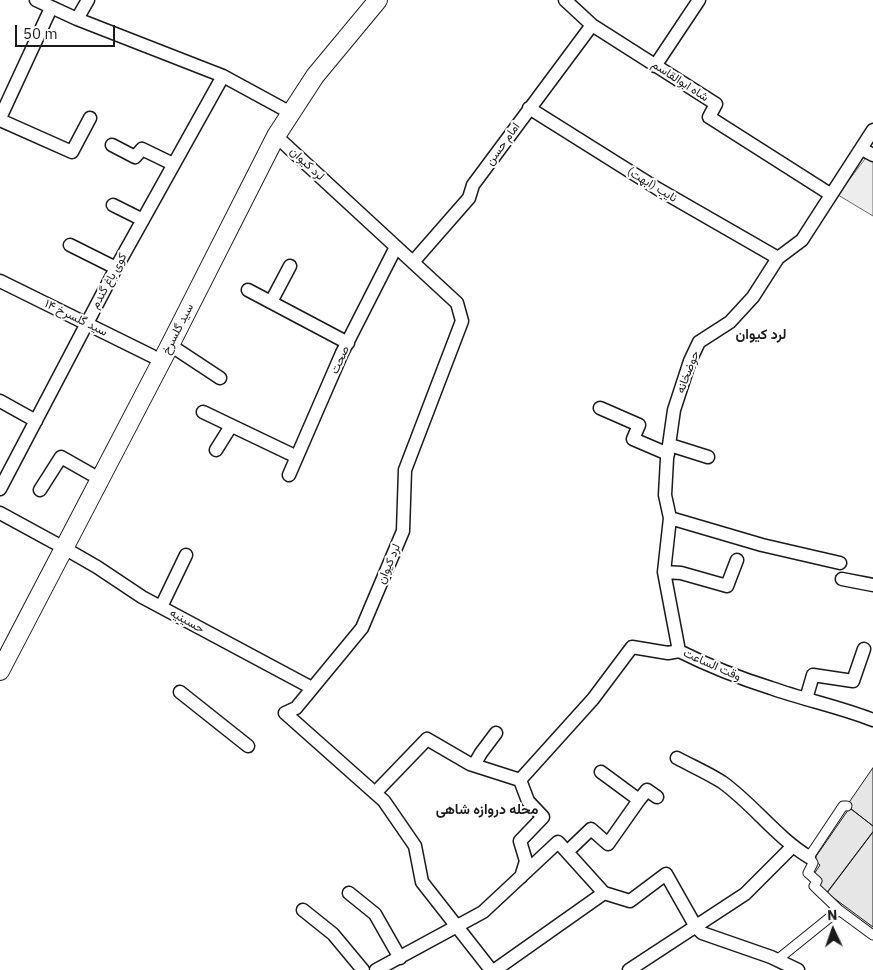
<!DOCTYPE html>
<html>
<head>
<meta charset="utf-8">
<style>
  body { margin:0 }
  #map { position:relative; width:873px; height:970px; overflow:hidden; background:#fff; font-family:"IBM Plex Sans",sans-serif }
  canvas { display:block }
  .north { position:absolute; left:808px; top:905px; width:50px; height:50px; -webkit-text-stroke:4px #fff; paint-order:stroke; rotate:357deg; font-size:14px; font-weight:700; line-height:20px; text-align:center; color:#1a1a1a }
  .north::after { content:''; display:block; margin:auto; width:18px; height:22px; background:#1a1a1a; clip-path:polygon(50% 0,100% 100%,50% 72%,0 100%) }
  .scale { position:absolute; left:15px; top:25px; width:100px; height:22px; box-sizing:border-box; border:2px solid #1a1a1a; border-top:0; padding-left:6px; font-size:15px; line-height:18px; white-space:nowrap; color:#1a1a1a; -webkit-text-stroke:4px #fff; paint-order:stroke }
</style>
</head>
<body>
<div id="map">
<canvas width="873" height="970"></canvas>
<div class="north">N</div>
<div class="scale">50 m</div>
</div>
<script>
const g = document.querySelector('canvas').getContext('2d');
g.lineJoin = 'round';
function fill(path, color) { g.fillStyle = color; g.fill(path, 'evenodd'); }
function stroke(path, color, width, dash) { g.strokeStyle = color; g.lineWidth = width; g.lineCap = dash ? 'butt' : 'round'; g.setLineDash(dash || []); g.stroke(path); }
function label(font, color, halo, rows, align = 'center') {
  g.font = font + ' "IBM Plex Sans",Vazirmatn,sans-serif'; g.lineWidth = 4; g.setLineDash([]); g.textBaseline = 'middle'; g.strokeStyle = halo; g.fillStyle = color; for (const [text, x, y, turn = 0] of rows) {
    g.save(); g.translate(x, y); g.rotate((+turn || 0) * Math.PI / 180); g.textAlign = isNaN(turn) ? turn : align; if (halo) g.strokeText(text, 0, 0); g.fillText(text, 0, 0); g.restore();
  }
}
const parking = new Path2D(`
  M867 157 873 160V216L838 195Z`);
fill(parking, '#ededed');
stroke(parking, '#6a6a6a', 1);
const building = new Path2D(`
  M873 768V826L847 806Z
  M850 808 873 826V832L827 893 818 884 821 880 814 874 820 865 814 860Z
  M873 832V927L827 893Z`);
fill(building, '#e6e6e6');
stroke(building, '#1a1a1a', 1);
const pedestrian = new Path2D(`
  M839 910 873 935
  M777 960 839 910 814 886 817 881 808 873 813 863 809 857 843 806H847`);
const minor = new Path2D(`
  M36 0 77 19 223 76 291 113
  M565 0 592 25 716 104 709 117 830 194
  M77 19 88 0
  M655 66 699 0
  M529 108 658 189 778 258
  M0 118 51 8
  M0 120 72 152 90 118
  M873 130 802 240 778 258 753 297 730 322 699 342 690 361 674 410 667 459 665 495 670 518 664 572 679 651C709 666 739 678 771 688 805 700 840 707 873 720
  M276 136 457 303 462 321 405 470 403 531 362 628 296 708 285 713 384 801 415 846 422 882 491 970
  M112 145 135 157 142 149 173 164
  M862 149 873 155
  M113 205 143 220
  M70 245 116 268
  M413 262 469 198 473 185 592 25
  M0 281 152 356
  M248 290 348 343
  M271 302 290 266
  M170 345 220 378
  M0 401 36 421
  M600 408 639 425 633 439 668 454
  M203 412 297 457
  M670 445 708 457
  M216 450 231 426
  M289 475 342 353 396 247
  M0 489 116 268 223 76
  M40 490 61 457 91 474
  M0 513 55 543
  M670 518 762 545 840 563
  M64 548 97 567 142 597 312 688
  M664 572 681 573 727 586 737 560
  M842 579 873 585
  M161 607 186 555
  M180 692 248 746
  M806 699 813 675 853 681 864 649
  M677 758C692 766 708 773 722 782 753 804 776 837 809 857
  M474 765 481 753 496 733
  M520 780 593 699 632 647 668 653 679 651
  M520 780 528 801 543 817 520 841 526 861 521 877
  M375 793 427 739 470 764 520 780
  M639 800 647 790 657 797
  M567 852 591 829 608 844 639 800 601 772
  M349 893 375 914 400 958
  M303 910 333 934 363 970
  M376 970 483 912 558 842 604 893
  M495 970 604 893 630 901 666 874 696 927 702 933 771 957 798 970
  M629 970 745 894 792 847`);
const secondary = new Path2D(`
  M0 671 170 345 276 136 315 76 378 0`);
stroke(pedestrian, '#1a1a1a', 11);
stroke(minor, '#1a1a1a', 15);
stroke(secondary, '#1a1a1a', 20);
stroke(pedestrian, '#fff', 9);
stroke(minor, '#fff', 12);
stroke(secondary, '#fff', 18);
label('12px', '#1a1a1a', '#fff', [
  ["شاه ابوالقاسم",680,81,33],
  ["امام حسن",503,144,-54],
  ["لرد کیوان",307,164,43],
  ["نایب (ابهت)",652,185,31],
  ["کوی باغ گندم",109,281,-61],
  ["سید گلسرخ ۱۴",76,318,26],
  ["سید گلسرخ",178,329,-63],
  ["صحت",340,360,-65],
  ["حوضخانه",688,372,-69],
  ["لرد کیوان",389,564,-67],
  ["حسینیه",187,621,29],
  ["وقت الساعت",712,665,24]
]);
label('bold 14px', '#1a1a1a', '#fff', [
  ["لرد کیوان",761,335],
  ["محله دروازه شاهی",487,810]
]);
</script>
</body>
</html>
